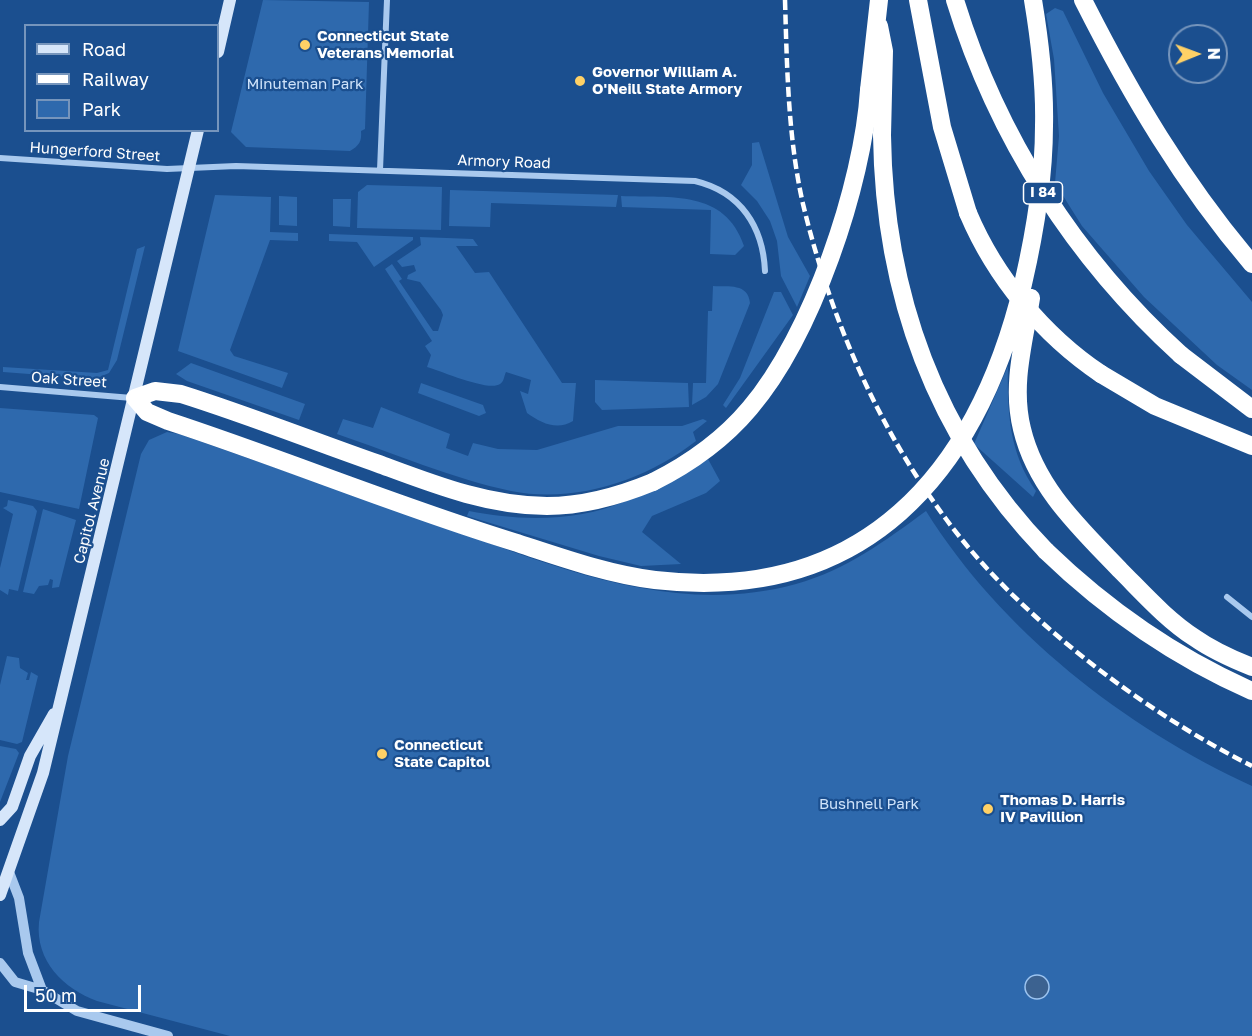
<!DOCTYPE html>
<html>
<head>
<meta charset="utf-8">
<style>
  body { margin:0 }
  #map { position:relative; width:1252px; height:1036px; overflow:hidden; background:#1b4f8f; font-family:"Golos Text",sans-serif }
  canvas { display:block }
  .legend { position:absolute; left:24px; top:24px; width:195px; height:108px; box-sizing:border-box; background:#1b4f8f; border:2px solid #7695bc; margin:0; padding:8px 10px; list-style:none; font-size:18px; color:#fff }
  .legend li { display:flex; align-items:center; gap:12px; height:30px }
  .legend b { width:30px; border:2px solid #7695bc }
  .north { position:absolute; left:1168px; top:24px; width:60px; height:60px; box-sizing:border-box; background:#1b4f8f; border:2px solid #7695bc; border-radius:50%; rotate:89deg; font-size:16px; font-weight:700; line-height:24px; text-align:center; color:#fff }
  .north::after { content:''; display:block; margin:auto; width:21px; height:27px; background:#ffd166; clip-path:polygon(50% 0,100% 100%,50% 72%,0 100%) }
  .scale { position:absolute; left:24px; top:985px; width:117px; height:27px; box-sizing:border-box; border:3px solid #fff; border-top:0; padding-left:8px; font-size:18px; line-height:21px; white-space:nowrap; color:#fff; -webkit-text-stroke:4px #1b4f8f; paint-order:stroke }
</style>
</head>
<body>
<div id="map">
<canvas width="1252" height="1036"></canvas>
<ul class="legend">
<li><b style="height:8px;background:#d6e6fa"></b>Road</li>
<li><b style="height:8px;background:#fff"></b>Railway</li>
<li><b style="height:16px;background:#2e69ad"></b>Park</li>
</ul>
<div class="north">N</div>
<div class="scale">50 m</div>
</div>
<script>
const g = document.querySelector('canvas').getContext('2d');
g.lineJoin = 'round';
function fill(path, color) { g.fillStyle = color; g.fill(path, 'evenodd'); }
function stroke(path, color, width, dash) { g.strokeStyle = color; g.lineWidth = width; g.lineCap = dash ? 'butt' : 'round'; g.setLineDash(dash || []); g.stroke(path); }
function label(font, color, halo, rows, align = 'center') {
  g.font = font + ' "Golos Text",sans-serif'; g.lineWidth = 4.5; g.setLineDash([]); g.textBaseline = 'middle'; g.strokeStyle = halo; g.fillStyle = color; for (const [text, x, y, turn = 0] of rows) {
    g.save(); g.translate(x, y); g.rotate((+turn || 0) * Math.PI / 180); g.textAlign = isNaN(turn) ? turn : align; if (halo) g.strokeText(text, 0, 0); g.fillText(text, 0, 0); g.restore();
  }
}
fill(new Path2D(`
  M263 0 369 2 365 129 361 131C362 141 359 146 350 151L246 147 231 132Z
  M1055 8 1063 11 1103 93 1149 171 1187 225 1252 302V390L1217 365 1144 297 1082 226 1055 183 1059 136 1054 59 1046 14Z
  M759 142 788 237 810 276 797 307 781 276 777 241 770 221 757 201 741 185 752 165V143Z
  M367 185 442 187 441 230 357 228 358 192Z
  M450 190 618 195 616 207 491 203 490 227 449 226Z
  M215 195 271 197 270 232 298 233V241L270 240 230 350 234 356 288 373 282 388 178 351Z
  M279 196 297 197V226L279 225Z
  M621 196C670 198 725 189 744 246L735 255 710 254 711 210 622 207Z
  M333 199H351L350 227 333 226Z
  M329 234 413 237V240L374 267 357 242 329 241Z
  M420 237 473 239 478 246H456L475 273 489 272 562 383H576L573 421C557 431 541 423 527 413L520 391 528 394 531 380 506 372C504 376 504 382 500 384 489 392 441 371 427 367L431 355 425 346 432 341 385 269 392 264 402 279 399 281 433 331H438L443 315 441 310 420 282 407 279 408 275 416 271 414 265 402 267 397 261 421 245Z
  M145 246 117 360 109 373 95 379 3 372V367L97 373 108 370 137 249Z
  M713 286C729 287 748 283 750 303L718 384 706 397 692 405 693 383H706L708 311H712Z
  M774 292H781L793 315 726 408 723 405 740 378Z
  M191 363 305 404 299 420 187 381 176 374Z
  M1008 366C1007 411 1009 453 1036 491L1033 497 974 444Z
  M595 380 688 383 689 407 602 410 595 402Z
  M421 383 483 405 486 413 479 416 418 393Z
  M381 407 450 434 446 448 468 456 473 443 498 449 537 450 618 426H682L703 419 707 421 693 432 696 441C646 480 575 504 511 491 454 479 393 453 337 434L343 419 373 428Z
  M0 408 94 415 98 418 79 509 0 492Z
  M167 432 179 434C262 463 344 492 427 521 545 562 669 619 796 584 846 570 885 541 926 511 1001 631 1124 727 1252 786V1036H230L97 1001C64 989 35 961 39 922L68 756 141 454 149 440Z
  M708 459 720 481 706 493 652 516 642 532 681 564 641 566 599 556 467 516 469 511C518 521 579 522 625 501 653 489 680 473 708 459Z
  M8 500 33 506 37 511 18 591 9 589 8 595 0 590V568L13 514 3 508 7 506Z
  M43 509 76 520 59 587 52 588 53 580 50 579 48 585 39 586 34 594 23 592Z
  M7 656 19 658 20 668 28 673 26 680H29L31 672 38 676 22 742 17 744 0 740V685Z
  M0 746 16 749 19 753 0 802Z`), '#2e69ad');
const water = new Path2D(`
  M1025 987a12 12 0 1 1 24 0a12 12 0 1 1-24 0Z`);
fill(water, '#3c6290');
stroke(water, '#9cc4f0', 1.5);
stroke(new Path2D(`
  M0 158 167 169 236 166 695 181C741 192 763 227 765 271
  M380 170 387 0
  M0 387 132 398
  M1227 597 1252 617`), '#a9c9ee', 6);
stroke(new Path2D(`
  M9 872 19 898 28 953 42 990
  M0 963 15 982 42 990 77 1011 168 1036`), '#a9c9ee', 10);
stroke(new Path2D(`
  M218 52 230 0
  M0 820 12 807 30 756 54 714
  M0 895 43 773 198 130`), '#d6e6fa', 12);
stroke(new Path2D(`
  M918 0 942 127 968 213
  M1083 0C1131 95 1183 183 1252 264
  M879 26 884 51 882 135
  M869 90 879 0
  M1031 298C1024 342 1011 385 1022 429 1036 488 1080 528 1120 570 1144 594 1167 620 1195 638 1212 650 1232 659 1252 667
  M1181 355 1252 409
  M1101 374 1155 406 1252 446
  M653 482C619 496 583 506 547 506 488 506 433 484 379 464 313 441 248 415 181 394L155 391 135 398 147 412 168 421C284 459 397 506 514 542 560 557 607 574 655 580 864 604 977 474 1023 284 1035 232 1044 179 1044 126 1045 84 1040 42 1033 0
  M1046 551C1106 609 1175 657 1252 691`), '#fff', 18);
stroke(new Path2D(`
  M785 0C787 68 788 138 803 204 830 317 877 426 946 519 1018 617 1144 712 1252 766`), '#fff', 4.5, [10, 4.5]);
stroke(new Path2D(`
  M955 0C997 137 1075 259 1181 355
  M882 135C884 293 935 436 1046 551
  M968 213C995 277 1043 335 1101 374
  M653 482C689 464 724 439 750 408 812 335 863 185 869 90`), '#fff', 18);
for (const [x, y, r, color] of [
  [305,45,6,"#ffd166"],
  [580,81,6,"#ffd166"],
  [382,754,6,"#ffd166"],
  [988,809,6,"#ffd166"]
]) { const dot = new Path2D(); dot.arc(x, y, r, 0, 2 * Math.PI); g.fillStyle = color; g.fill(dot); stroke(dot, '#1b4f8f', 2); }
for (const [x, y, w] of [
  [1043,193,39]
]) { const box = new Path2D(); box.roundRect(x - w / 2, y - 11, w, 22, 4.5); g.fillStyle = '#1b4f8f'; g.fill(box); stroke(box, '#fff', 1.5); }
label('bold 14px', '#fff', null, [
  ["I 84",1043,193]
]);
label('bold 15px', '#fff', '#1b4f8f', [
  ["Connecticut State",317,36],
  ["Veterans Memorial",317,53],
  ["Governor William A.",592,72],
  ["O'Neill State Armory",592,89],
  ["Connecticut",394,745],
  ["State Capitol",394,762],
  ["Thomas D. Harris",1000,800],
  ["IV Pavillion",1000,817]
], 'left');
label('15px', '#cfe3fa', '#1b4f8f', [
  ["Minuteman Park",305,84],
  ["Bushnell Park",869,804]
]);
label('15px', '#fff', '#1b4f8f', [
  ["Hungerford Street",95,152,4],
  ["Armory Road",504,162,2],
  ["Oak Street",69,380,4],
  ["Capitol Avenue",92,511,-76]
]);
</script>
</body>
</html>
